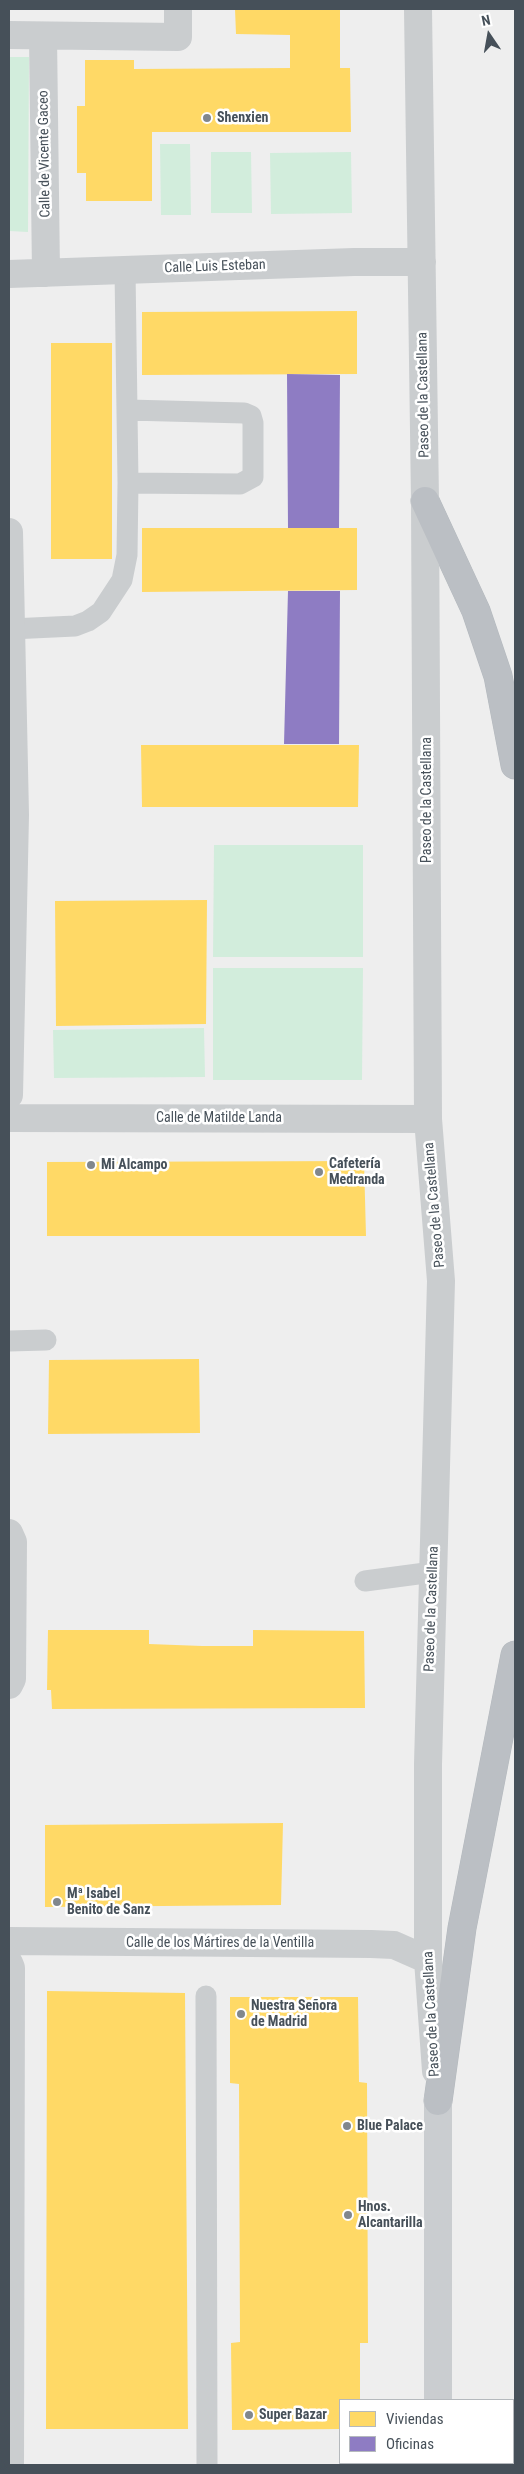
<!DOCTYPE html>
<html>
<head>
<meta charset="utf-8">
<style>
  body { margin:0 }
  #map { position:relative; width:524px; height:2474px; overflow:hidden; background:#eee; font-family:"Roboto Condensed",sans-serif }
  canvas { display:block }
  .frame { position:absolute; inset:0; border:10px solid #465059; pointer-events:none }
  .legend { position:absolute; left:339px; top:2399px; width:175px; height:65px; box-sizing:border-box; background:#fff; border:1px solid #b5b9bd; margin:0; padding:6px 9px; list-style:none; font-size:15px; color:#465059 }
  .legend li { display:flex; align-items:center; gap:10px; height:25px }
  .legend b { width:25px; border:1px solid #b5b9bd }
  .north { position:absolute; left:464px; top:10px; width:50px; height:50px; -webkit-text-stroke:4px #fff; paint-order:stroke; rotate:348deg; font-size:14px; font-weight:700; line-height:20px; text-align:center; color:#465059 }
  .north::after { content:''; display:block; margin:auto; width:18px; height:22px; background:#465059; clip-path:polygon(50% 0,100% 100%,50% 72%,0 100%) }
</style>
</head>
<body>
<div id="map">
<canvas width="524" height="2474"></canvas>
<div class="frame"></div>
<ul class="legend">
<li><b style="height:14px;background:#ffd966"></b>Viviendas</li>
<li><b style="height:14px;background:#8e7cc3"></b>Oficinas</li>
</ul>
<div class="north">N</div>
</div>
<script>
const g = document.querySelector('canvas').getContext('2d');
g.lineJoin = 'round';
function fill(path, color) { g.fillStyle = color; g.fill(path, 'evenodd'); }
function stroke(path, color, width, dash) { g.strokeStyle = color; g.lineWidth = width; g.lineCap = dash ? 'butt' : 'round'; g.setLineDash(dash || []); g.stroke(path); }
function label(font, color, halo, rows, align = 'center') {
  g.font = font + ' "Roboto Condensed",sans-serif'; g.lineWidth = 5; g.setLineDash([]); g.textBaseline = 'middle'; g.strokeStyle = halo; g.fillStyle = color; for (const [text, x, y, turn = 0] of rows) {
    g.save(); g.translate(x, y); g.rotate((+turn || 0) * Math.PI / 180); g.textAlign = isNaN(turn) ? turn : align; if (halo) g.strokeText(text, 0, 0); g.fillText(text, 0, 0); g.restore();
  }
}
fill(new Path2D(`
  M9 57H29L28 232 9 231Z
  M160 144H190L191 215H161Z
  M211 152H251L252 213H211Z
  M351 152 352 213 271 214 270 153Z
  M214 845H363V957H213Z
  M213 968H363L362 1080H213Z
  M204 1028 205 1077 54 1078 53 1030Z`), '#d2eddc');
fill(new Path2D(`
  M235 9H340V68H350L351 132H152V201H86V173H77V106H85V60H134V69L290 68V35L236 34Z
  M357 311V374L142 375V312Z
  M51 343H112V559H51Z
  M142 528H357V590L142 592Z
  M141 745H359L358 807H142Z
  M207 900 206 1024 56 1026 55 901Z
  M364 1161 366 1236H47V1162Z
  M199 1359 200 1433 48 1434 49 1360Z
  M48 1630H149V1644L202 1646H253V1630L364 1631 365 1708 52 1709 51 1690H47Z
  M283 1823 281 1905 45 1907V1825Z
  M47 1991 185 1993 188 2429H46Z
  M230 1997H358L359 2082 367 2083 368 2343H360V2400H340V2429L232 2430 231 2343 240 2342 239 2084 230 2083Z`), '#ffd966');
fill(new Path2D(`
  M287 374 340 375 339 528H288Z
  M288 591H340L339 744H284Z`), '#8e7cc3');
const highway = new Path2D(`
  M425 501 476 611 498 676 515 765
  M438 2101 462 1928 515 1655`);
stroke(highway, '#b3b8bd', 29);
stroke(new Path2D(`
  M128 410 244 413 251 416 253 423V477L240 484 128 483
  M11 629 75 626 88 621 101 612 122 580 127 555 128 483 125 270
  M9 1341 46 1340
  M365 1581 433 1572
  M206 1996 207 2465`), '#cacdcf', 21);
stroke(new Path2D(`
  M418 9 425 501 428 1119 441 1281 428 1764V1960L436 2071
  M9 35 178 37V9
  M43 36 46 273
  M9 274 354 262H422
  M9 532 15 815 9 1095
  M9 1118 428 1119
  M9 1533 13 1542 12 1679 9 1685
  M9 1941 371 1944 394 1945 428 1960
  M9 1963 11 1968 10 2465`), '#cacdcf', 28);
stroke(new Path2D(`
  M438 2101V2400
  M438 2463V2465`), '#cacdd0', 28);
stroke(highway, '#bbbfc4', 28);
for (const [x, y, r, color] of [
  [207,118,5,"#81878d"],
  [91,1165,5,"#81878d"],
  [319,1172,5,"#81878d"],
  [57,1902,5,"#81878d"],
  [241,2014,5,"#81878d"],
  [347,2126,5,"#81878d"],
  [348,2215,5,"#81878d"],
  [249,2415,5,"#81878d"]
]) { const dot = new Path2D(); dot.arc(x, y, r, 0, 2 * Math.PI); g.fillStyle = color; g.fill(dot); stroke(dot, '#fff', 2); }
label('bold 14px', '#465059', '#fff', [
  ["Shenxien",217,118],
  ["Cafetería",329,1164],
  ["Medranda",329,1180],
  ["Mi Alcampo",101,1165],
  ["Mª Isabel",67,1894],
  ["Benito de Sanz",67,1910],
  ["Nuestra Señora",251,2006],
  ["de Madrid",251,2022],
  ["Blue Palace",357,2126],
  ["Hnos.",358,2207],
  ["Alcantarilla",358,2223],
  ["Super Bazar",259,2415]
], 'left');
label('14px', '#465059', '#fff', [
  ["Calle de Vicente Gaceo",45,154,-91],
  ["Calle Luis Esteban",215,267,-2],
  ["Paseo de la Castellana",424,395,-91],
  ["Paseo de la Castellana",427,800,-90],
  ["Calle de Matilde Landa",219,1118],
  ["Paseo de la Castellana",435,1205,-95],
  ["Paseo de la Castellana",432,1609,-88],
  ["Calle de los Mártires de la Ventilla",220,1943],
  ["Paseo de la Castellana",432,2014,-93]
]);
</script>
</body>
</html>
